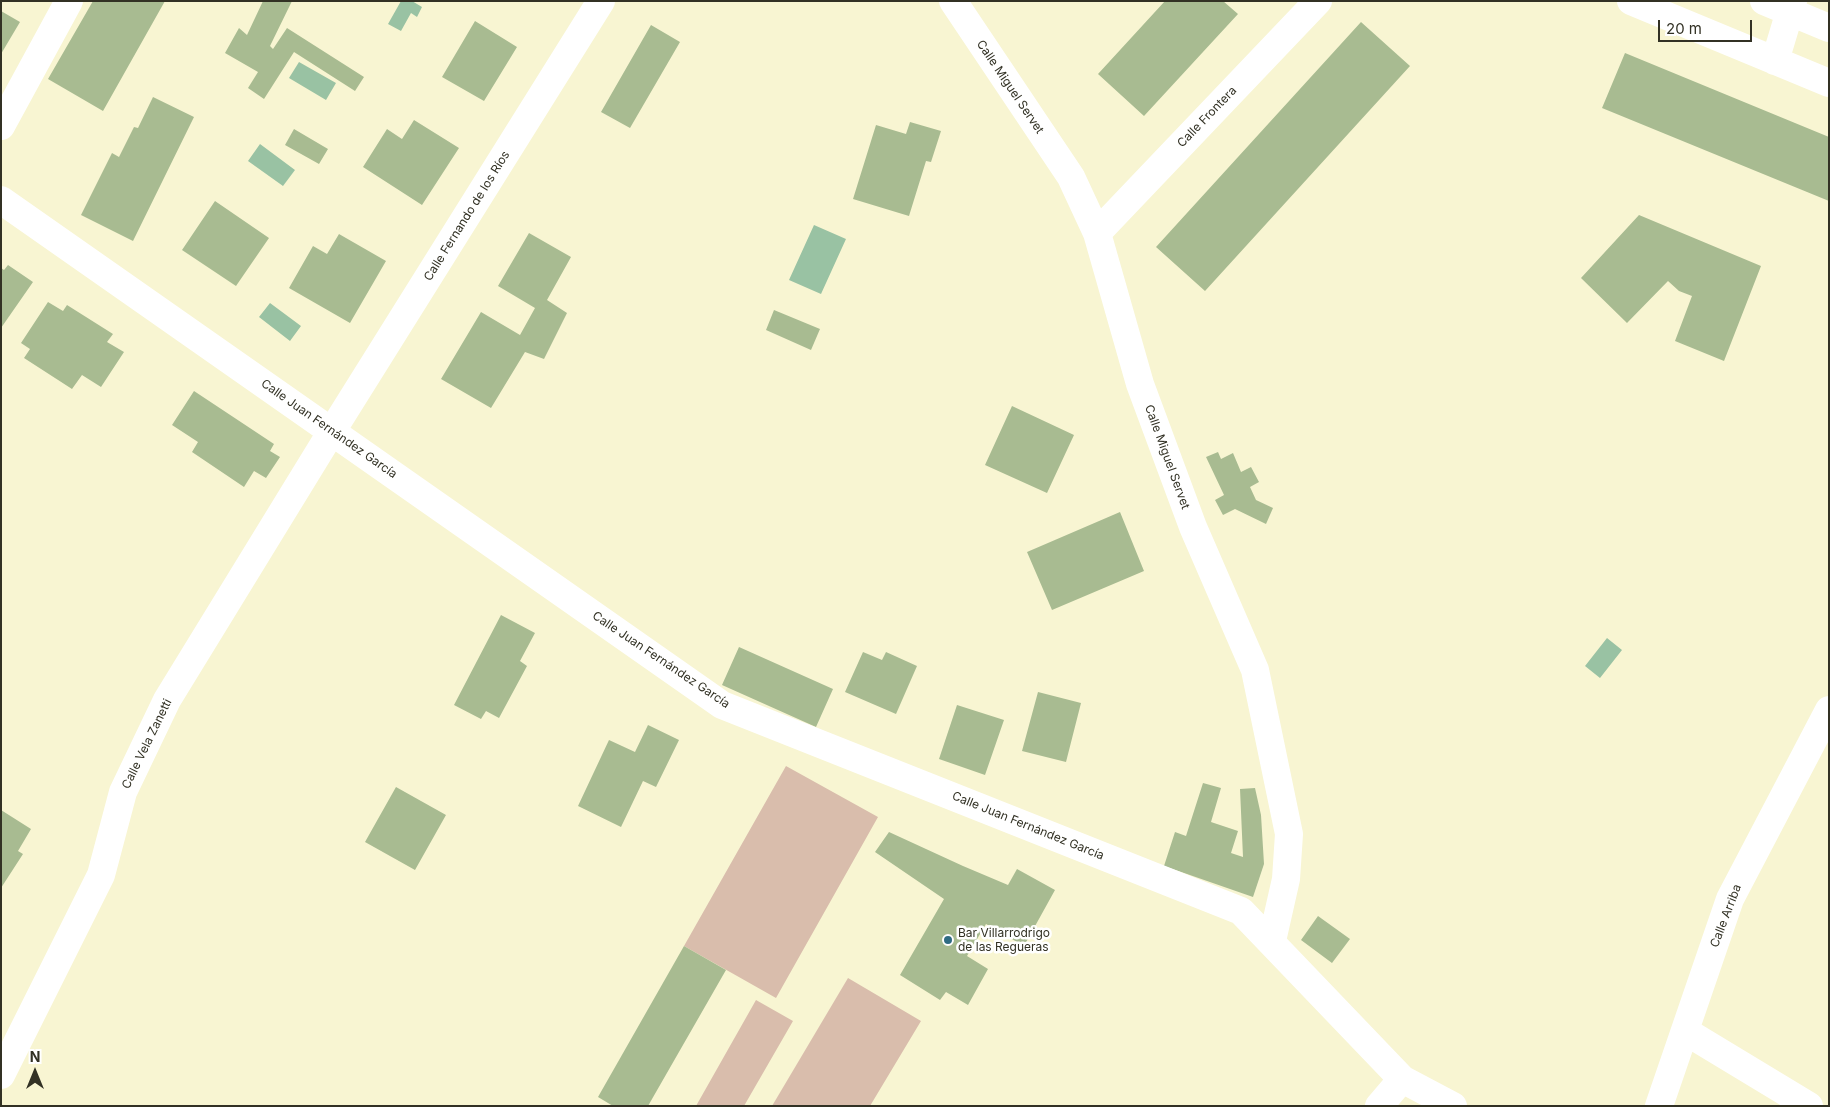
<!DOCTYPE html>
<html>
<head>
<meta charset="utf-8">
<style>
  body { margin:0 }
  #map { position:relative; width:1830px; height:1107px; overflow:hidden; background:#f8f5d2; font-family:Inter,sans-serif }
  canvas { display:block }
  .frame { position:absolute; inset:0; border:2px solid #323124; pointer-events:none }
  .north { position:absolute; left:10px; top:1047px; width:50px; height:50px; -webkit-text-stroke:4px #fff; paint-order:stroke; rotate:0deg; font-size:14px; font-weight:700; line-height:20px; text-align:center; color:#323124 }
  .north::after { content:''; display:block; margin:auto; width:18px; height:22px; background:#323124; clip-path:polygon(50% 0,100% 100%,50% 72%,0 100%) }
  .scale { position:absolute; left:1658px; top:20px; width:94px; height:22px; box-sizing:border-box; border:2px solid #323124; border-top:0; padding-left:6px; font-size:15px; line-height:18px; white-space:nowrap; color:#323124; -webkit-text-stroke:4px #fff; paint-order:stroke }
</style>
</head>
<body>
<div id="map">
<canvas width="1830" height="1107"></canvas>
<div class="frame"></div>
<div class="north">N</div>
<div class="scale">20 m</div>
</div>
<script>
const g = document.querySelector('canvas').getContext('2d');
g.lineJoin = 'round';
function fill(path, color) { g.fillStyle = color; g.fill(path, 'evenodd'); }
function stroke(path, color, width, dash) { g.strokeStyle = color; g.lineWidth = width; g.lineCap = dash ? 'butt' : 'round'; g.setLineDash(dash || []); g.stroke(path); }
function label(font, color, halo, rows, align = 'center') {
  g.font = font + ' Inter,sans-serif'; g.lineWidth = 5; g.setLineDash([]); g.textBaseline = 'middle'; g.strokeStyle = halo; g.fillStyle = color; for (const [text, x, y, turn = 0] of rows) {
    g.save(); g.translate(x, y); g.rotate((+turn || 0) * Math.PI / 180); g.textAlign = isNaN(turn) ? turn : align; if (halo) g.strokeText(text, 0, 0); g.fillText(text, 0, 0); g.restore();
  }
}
fill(new Path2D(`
  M786 766 878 817 776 998 684 946Z
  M848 978 921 1021 870 1106H772Z
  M756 1000 793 1021 744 1106H696Z`), '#d9bdac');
fill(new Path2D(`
  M401 1H412L422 7 417 17 411 13 401 31 388 24Z
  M299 62 336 83 326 100 289 78Z
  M260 144 295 170 283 186 248 161Z
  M814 225 846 239 821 294 789 280Z
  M270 303 301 326 290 341 259 317Z
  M1607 638 1622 650 1600 678 1585 666Z`), '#99c2a3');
fill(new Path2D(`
  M93 1H165L103 111 48 79Z
  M263 1H292L270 46 273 49 287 28 364 77 355 91 294 52 264 99 248 88 258 72 225 53 239 28 247 35Z
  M1165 1H1223L1238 14 1144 116 1098 74Z
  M1 11 20 22 1 54Z
  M475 21 517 47 484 101 442 77Z
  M1361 22 1410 66 1205 291 1156 247Z
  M651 25 680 42 630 128 601 112Z
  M1625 53 1829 137V201L1602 108Z
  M153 97 194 117 133 241 81 215 112 153 119 157 134 127 138 128Z
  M414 120 459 148 422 205 363 167 387 129 402 139Z
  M910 122 941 131 931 162 926 161 909 216 853 199 876 125 906 134Z
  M294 129 328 149 319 164 285 145Z
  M215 201 269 238 236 286 182 250Z
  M1639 215 1761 266 1724 361 1675 341 1692 296 1679 291 1668 281 1627 323 1581 278Z
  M529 233 571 257 547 300 567 313 544 359 525 352 491 408 441 379 481 312 520 335 535 308 498 286Z
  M339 234 386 261 350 323 289 288 313 246 327 254Z
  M8 265 33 282 1 328V268L4 270Z
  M48 302 63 311 67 305 113 334 107 342 124 352 101 387 82 375 72 389 24 358 30 349 21 343Z
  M774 310 820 329 811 350 766 330Z
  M194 391 274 444 270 451 280 457 266 478 254 471 244 487 192 452 198 442 172 425Z
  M1012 406 1074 435 1047 493 985 465Z
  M1218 452 1221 459 1233 453 1241 472 1251 467 1259 482 1250 487 1256 500 1273 508 1266 524 1235 509 1223 515 1215 500 1224 495 1206 457Z
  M1120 512 1144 571 1052 610 1027 552Z
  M501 615 535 633 520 661 527 666 499 718 486 711 481 719 454 705Z
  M739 647 833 689 816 727 722 685Z
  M863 652 882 660 886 652 917 666 896 714 845 692Z
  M1038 692 1081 703 1066 762 1022 751Z
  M957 705 1004 720 985 775 939 759Z
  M648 725 679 740 656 787 643 781 621 827 578 806 609 740 635 752Z
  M1203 783 1221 788 1211 822 1238 831 1231 853 1243 857 1240 789 1255 788 1261 815 1264 864 1253 897 1164 866 1175 832 1186 836Z
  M396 787 446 815 415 870 365 842Z
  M1 810 31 829 18 851 23 854 1 888Z
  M889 832 963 866 1008 885 1017 869 1055 890 1024 946 986 924 967 956 988 969 968 1005 946 992 940 1000 900 975 944 899 875 852Z
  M1318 916 1350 939 1332 963 1301 940Z
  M684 946 726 970 648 1106H613L598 1097Z`), '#a8bb91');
stroke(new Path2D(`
  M953 1 1071 177 1097 233 1140 384 1193 527 1255 670 1289 834 1286 879 1272 941
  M1631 1 1829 83
  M1764 1 1829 28
  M1775 61 1793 1
  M1 126 69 1
  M1 200 722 705 1241 911 1402 1079 1453 1106
  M1097 233 1318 1
  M1685 1031 1809 1106
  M1 1075 101 875 123 792 167 700 332 431 601 1
  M1379 1106 1402 1079
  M1659 1106 1730 899 1829 710`), '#fff', 28);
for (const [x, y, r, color] of [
  [948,940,5,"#2f6b83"]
]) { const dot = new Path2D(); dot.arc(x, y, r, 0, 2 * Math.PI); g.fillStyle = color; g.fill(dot); stroke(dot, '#fff', 2); }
label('12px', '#323124', '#fff', [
  ["Calle Miguel Servet",1010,87,56],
  ["Calle Frontera",1207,117,-46],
  ["Calle Fernando de los Ríos",467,216,-58],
  ["Calle Juan Fernández García",329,429,35],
  ["Calle Miguel Servet",1167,457,70],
  ["Calle Juan Fernández García",661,660,34],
  ["Calle Vela Zanetti",147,744,-64],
  ["Calle Juan Fernández García",1028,826,22],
  ["Calle Arriba",1726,916,-69]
]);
label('12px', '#323124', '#fff', [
  ["Bar Villarrodrigo",958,933],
  ["de las Regueras",958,947]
], 'left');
</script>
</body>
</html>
